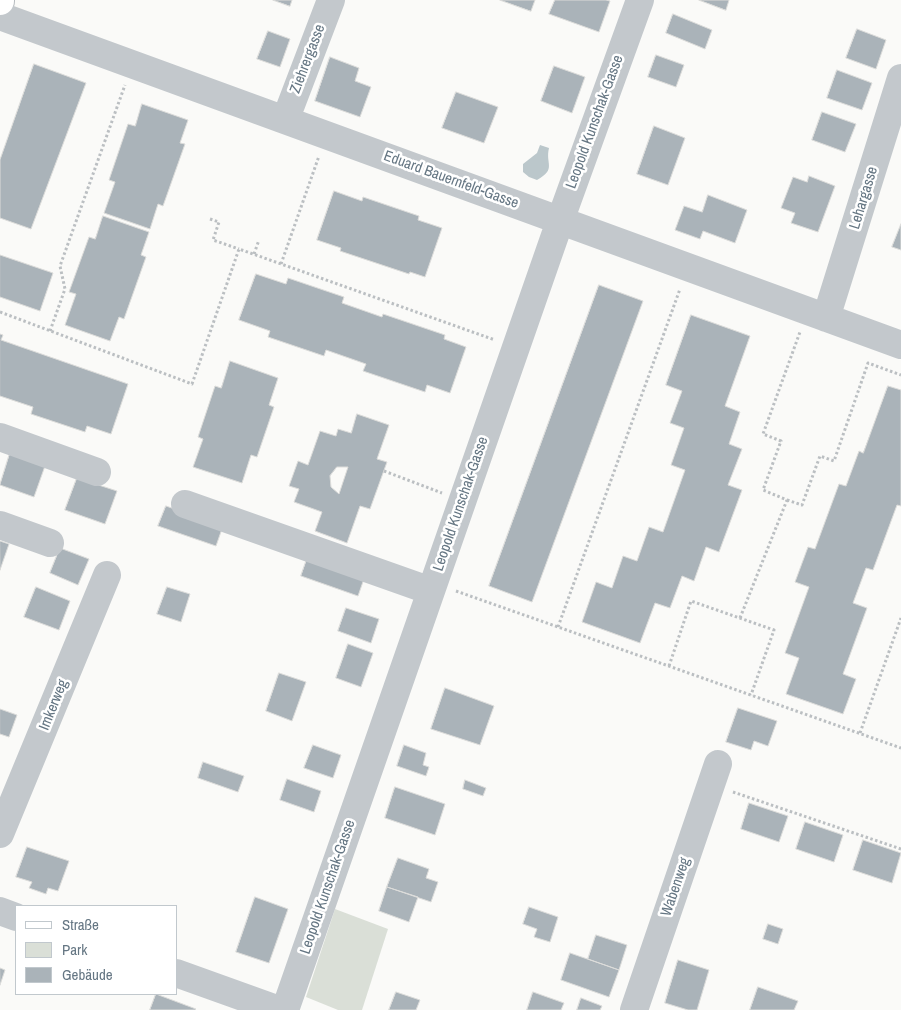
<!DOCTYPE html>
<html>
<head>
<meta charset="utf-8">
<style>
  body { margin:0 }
  #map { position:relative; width:901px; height:1010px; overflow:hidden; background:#fafaf8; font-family:"Archivo Narrow",sans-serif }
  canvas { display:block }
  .legend { position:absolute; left:15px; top:905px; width:162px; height:90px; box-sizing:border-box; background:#fff; border:1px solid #c1c8cd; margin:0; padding:6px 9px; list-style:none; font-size:15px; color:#657683 }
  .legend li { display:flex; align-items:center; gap:10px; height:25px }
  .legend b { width:25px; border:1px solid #c1c8cd }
</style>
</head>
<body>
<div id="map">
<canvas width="901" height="1010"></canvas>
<ul class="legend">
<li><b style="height:6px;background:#fff"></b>Straße</li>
<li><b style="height:14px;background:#dadfd7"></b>Park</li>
<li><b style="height:14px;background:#aab3b9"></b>Gebäude</li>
</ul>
</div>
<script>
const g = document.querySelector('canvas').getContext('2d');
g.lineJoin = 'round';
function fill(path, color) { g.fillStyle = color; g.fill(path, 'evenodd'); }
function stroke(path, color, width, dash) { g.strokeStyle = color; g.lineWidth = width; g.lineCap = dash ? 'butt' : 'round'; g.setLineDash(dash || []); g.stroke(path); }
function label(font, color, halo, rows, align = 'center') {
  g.font = font + ' "Archivo Narrow",sans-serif'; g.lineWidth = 5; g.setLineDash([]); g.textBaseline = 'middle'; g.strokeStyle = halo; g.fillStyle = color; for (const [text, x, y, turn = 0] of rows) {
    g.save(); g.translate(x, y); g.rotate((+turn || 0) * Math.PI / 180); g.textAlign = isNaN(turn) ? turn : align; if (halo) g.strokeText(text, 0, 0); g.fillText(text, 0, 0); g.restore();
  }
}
fill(new Path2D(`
  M335 909 388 929 362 1010H338L306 997Z`), '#dadfd7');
fill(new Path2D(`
  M540 145 549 148C545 164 557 169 537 180L529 177 523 172V164L537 153Z`), '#bbc7cb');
const building = new Path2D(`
  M273 0H292L290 6Z
  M500 0H535L531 11Z
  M555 0H606L610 1 599 32 549 14Z
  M699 0H729L726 10Z
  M673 14 712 30 705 49 666 33Z
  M857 29 886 40 876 69 846 58Z
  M268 31 290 39 280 67 257 59Z
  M656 55 684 65 676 87 648 77Z
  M330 57 359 68 355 81 371 87 360 117 315 101Z
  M34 64 86 83 31 229 0 218V160Z
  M554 66 585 77 572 113 541 101Z
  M837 70 872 83 862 110 827 98Z
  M456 92 498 107 484 143 442 128Z
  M142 104 188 120 180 143 185 144 163 206 158 204 150 229 104 213 115 182 109 180 128 124 135 126Z
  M822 112 856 124 845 152 812 140Z
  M654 126 685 138 668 185 637 174Z
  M809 176 835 186 818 232 791 223 795 213 781 208 793 177 807 182Z
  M334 191 362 201 363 197 419 216 418 220 442 228 425 277 410 272 409 274 340 251 341 248 317 240Z
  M708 195 747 210 735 243 703 231 700 239 675 230 684 206 702 212Z
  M103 216 149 232 141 255 146 257 124 319 119 317 110 341 65 325 76 294 69 292 89 237 95 239Z
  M901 224V250L892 247Z
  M0 255 53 273 40 311 0 297Z
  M256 274 286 284 288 278 344 297 342 303 382 317 383 314 445 335 444 339 466 347 450 393 427 385 425 392 363 371 366 364 326 350 324 356 268 337 270 331 239 320Z
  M599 285 643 301 532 602 489 586Z
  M691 315 750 336 725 406 740 412 729 444 742 449 728 485 742 490 719 552 706 547 694 581 682 576 670 608 655 603 640 643 582 622 596 582 612 588 623 556 637 561 649 527 663 532 685 470 671 465 684 428 670 423 682 391 666 385Z
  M0 334 3 335 1 340 128 384 111 434 87 426 85 432 31 414 33 407 0 396Z
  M230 361 278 378 269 405 274 407 257 457 251 455 242 483 193 467 203 439 198 437 215 386 221 388Z
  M888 386 901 390V506L897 505 873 570 866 568 853 603 867 608 843 674 856 679 843 714 786 694 799 658 785 653 809 587 795 582 808 547 815 549 839 484 846 486 859 451 863 453Z
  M357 414 389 425 377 459 387 462 370 509 360 506 347 543 315 531 322 512 294 502 299 489 289 486 298 461 308 465 320 431 336 436 338 429 351 433ZM337 467H348L339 494 331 487 330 476Z
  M10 453 45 466 34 497 0 485Z
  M77 478 117 491 105 524 65 510Z
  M166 506 223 526 216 546 158 526Z
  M0 541 9 544 0 570Z
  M60 548 89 559 78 585 50 573Z
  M308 556 365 576 358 596 301 576Z
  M36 587 70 601 59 630 24 617Z
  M167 587 190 594 181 622 157 614Z
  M346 608 379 619 371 643 338 631Z
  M348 644 373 653 361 687 336 678Z
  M279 673 306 682 292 721 266 711Z
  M445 688 494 706 480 745 431 729Z
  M738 708 777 721 768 746 754 741 751 750 726 742Z
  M0 709 17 715 9 737 0 734Z
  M313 745 341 755 333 778 304 768Z
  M404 745 426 753 423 765 429 767 426 776 397 766Z
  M203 762 244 776 238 792 198 778Z
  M287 779 321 791 314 812 280 800Z
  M465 780 486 788 483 796 463 789Z
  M395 787 445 804 435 835 385 818Z
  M749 803 788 816 779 842 741 829Z
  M805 822 843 835 834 862 796 849Z
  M863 840 901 853 892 883 853 870Z
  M27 847 69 861 58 891 48 888 46 894 29 888 32 882 16 877Z
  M398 858 429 869 426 878 438 882 431 902 387 887Z
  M387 887 418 897 409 922 379 911Z
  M255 897 288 909 269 963 236 952Z
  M529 907 558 917 550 942 534 937 537 929 523 924Z
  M768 924 783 929 778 944 763 939Z
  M596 935 627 945 619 970 588 959Z
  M570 953 619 970 609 997 561 980Z
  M678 960 709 970 697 1010H688L665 1003Z
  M0 968 5 970 0 985Z
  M758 987 798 1001 794 1010H750Z
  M396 992 420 1000 416 1010H389Z
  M533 992 564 1003 561 1010H527Z
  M156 994 196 1009 195 1010H150Z
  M581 998 602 1006 600 1010H577Z`);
fill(building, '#aab3b9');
stroke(building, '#dcdcda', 1);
const major = new Path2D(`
  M0 1V0`);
stroke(major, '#b5babe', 30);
stroke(new Path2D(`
  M210 219 219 222 213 240 239 249
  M254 254 259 240
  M281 264 319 156
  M0 312 192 384 239 249 495 340
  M50 331 65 289 60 266 125 85
  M384 471 442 493
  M787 500 802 505 820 456 834 461 868 363 901 375
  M456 591 901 748
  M740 618 787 500 763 490 781 441 763 434 800 332
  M558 627 680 289
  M669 666 691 601 774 630 751 695
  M860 733 901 618
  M733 792 901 849`), '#bbbfc2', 3, [2.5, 2.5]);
stroke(new Path2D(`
  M0 16C301 124 600 237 901 345
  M286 118 331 0
  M826 318 901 78
  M0 437 97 472
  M185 504 431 591
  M0 525 50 543
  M0 834 107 575
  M0 911 16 917
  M176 973 279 1010
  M285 1010 560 221 640 0
  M634 1010 718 764`), '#c3c8cc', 28);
stroke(major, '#fff', 28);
label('15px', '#657683', '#fff', [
  ["Ziehrergasse",308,59,-69],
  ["Leopold Kunschak-Gasse",595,122,-70],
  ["Eduard Bauernfeld-Gasse",451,180,20],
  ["Lehargasse",864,198,-73],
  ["Leopold Kunschak-Gasse",461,504,-71],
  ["Imkerweg",54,705,-68],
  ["Leopold Kunschak-Gasse",328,887,-71],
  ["Wabenweg",676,887,-71]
]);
</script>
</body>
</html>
